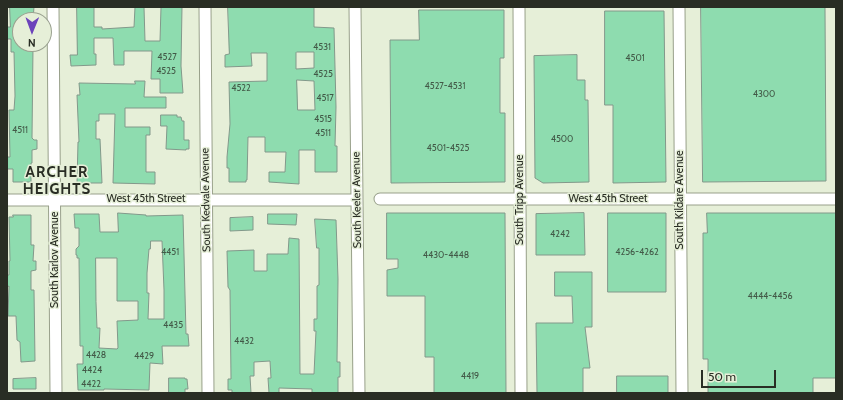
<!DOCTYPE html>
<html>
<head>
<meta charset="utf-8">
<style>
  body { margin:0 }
  #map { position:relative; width:843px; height:400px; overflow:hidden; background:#e6efd8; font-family:Cabin,sans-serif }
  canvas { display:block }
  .frame { position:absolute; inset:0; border:8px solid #292d24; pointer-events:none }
  .north { position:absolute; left:12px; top:12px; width:40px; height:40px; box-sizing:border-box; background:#e6efd8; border:1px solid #9aa190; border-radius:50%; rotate:181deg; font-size:11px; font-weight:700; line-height:16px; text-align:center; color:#292d24 }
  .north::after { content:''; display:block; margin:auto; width:14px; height:18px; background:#6c43bb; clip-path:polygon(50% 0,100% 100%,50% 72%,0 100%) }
  .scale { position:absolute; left:701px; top:370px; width:75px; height:18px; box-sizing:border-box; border:2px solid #292d24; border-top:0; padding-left:5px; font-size:12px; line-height:14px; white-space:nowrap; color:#292d24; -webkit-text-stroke:3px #e6efd8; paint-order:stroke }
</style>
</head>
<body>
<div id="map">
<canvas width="843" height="400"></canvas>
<div class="frame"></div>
<div class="north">N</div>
<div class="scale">50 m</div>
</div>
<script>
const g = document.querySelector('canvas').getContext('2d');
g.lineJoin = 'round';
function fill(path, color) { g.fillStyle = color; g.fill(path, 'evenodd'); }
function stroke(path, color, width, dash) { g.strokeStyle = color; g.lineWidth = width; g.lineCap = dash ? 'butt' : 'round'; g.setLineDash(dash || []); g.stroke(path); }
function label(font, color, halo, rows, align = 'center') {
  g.font = font + ' Cabin,sans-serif'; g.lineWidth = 3; g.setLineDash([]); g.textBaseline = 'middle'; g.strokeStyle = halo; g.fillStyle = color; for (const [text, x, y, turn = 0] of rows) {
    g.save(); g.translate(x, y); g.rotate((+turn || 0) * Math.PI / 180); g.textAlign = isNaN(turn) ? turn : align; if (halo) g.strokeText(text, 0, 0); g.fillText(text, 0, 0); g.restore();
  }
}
const building = new Path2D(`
  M10 7H34L33 20H20V44H32L33 47 32 138 34 140H37V149L32 150V163H31V182H13V169H7V157H10L9 110H14L15 96 14 52H11V39H7V27H10Z
  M77 7H94V27H102V29L134 27 135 7H144L145 41H160L161 7H182L181 66 183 93H160V79H151L152 51H124V65H114L113 38H94V54H96V65L71 66 70 55H77Z
  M228 7H314V27L334 28 336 107 335 146H337V172H315V150H299V184L269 182V172H285L286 152H265V137H248L247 180H246V182H229V168H227V157L230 124 229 82 267 81V53H251L252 66 225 67V55L229 54ZM297 52H314V68L296 69V53ZM297 80 314 81 315 110H298Z
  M701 7H825L826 181 703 182Z
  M419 10H504V58H500V113H505V182L391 183 390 40H419Z
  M605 11H664L666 182 613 183V105H605Z
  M577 55V80H585V100H588L589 182 543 183 535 178 534 56Z
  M135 81H145L144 97H166V108H125V127H150V135H146V172H155V184L113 183 115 114H99V121H96V139H100L102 183H77L78 142H79L77 95H80L79 83 135 84Z
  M161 115H177V117H181L182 121H184V140H189V149H186V150L166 149 167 126H161Z
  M118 213 146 215V216L183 215 186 334H188L189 346H162L163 364 150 363 149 390 104 389V390H78L77 364H83V346H80L79 258H77V255H76V249L79 246V228H75L74 214H99L100 232H118ZM151 241H162L164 290V319H148L149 293H147V273L149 249H150ZM96 258H117V301H138V320L117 321 118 348 117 349 99 348 100 328H97L96 302Z
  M387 213H505L506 393H434V357H425V296H387V270L398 268V259H387Z
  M584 213 585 255H536V214Z
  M608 213H666V292H608Z
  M707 213H836V378H813V393H708V359H703V233H707Z
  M268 214H297L296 225 268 224Z
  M13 215H31V245H34L33 261H36V270L31 271V290H34L35 361 21 362 20 342 17 340 16 316H8L9 286 7 287V275H9V261H10L9 217H13Z
  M253 217V230L230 231V218Z
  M315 219 336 220 338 279 337 362H340V377H338V393H312V389L279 388V393H269L268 378H271L270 361 254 362V376H250L251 393H232V390H228V379H231L230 290 228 287 227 251 254 250V271H267V254H288L289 238 299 239 300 374H314L316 331H314V319H317V286L319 285V248H317Z
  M555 272H592V327H585L590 368H583V393H537L536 323H573L572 296H555Z
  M617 376H668V393H617Z
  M36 378V389H13V379Z
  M169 378H185V379H187L188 389H185V393H169Z`);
fill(building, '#8edcaf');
stroke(building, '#82988a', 1);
const street = new Path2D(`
  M53 7 56 393
  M205 7 208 393
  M355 7 359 393
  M519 7 521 393
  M679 7 682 393
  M380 199H836
  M7 200H357`);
stroke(street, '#98a08a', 13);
stroke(street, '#fff', 11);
label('9px', '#425947', null, [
  ["4531",322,47],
  ["4527",167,57],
  ["4501",635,58],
  ["4525",166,71],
  ["4525",323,74],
  ["4527-4531",445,86],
  ["4522",241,88],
  ["4300",764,94],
  ["4517",325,98],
  ["4515",323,119],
  ["4511",20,130],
  ["4511",323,133],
  ["4500",562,139],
  ["4501-4525",448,148],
  ["4242",560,234],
  ["4451",170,252],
  ["4256-4262",637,252],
  ["4430-4448",446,255],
  ["4444-4456",770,296],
  ["4435",173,325],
  ["4432",244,341],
  ["4428",96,355],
  ["4429",144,356],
  ["4424",92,370],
  ["4419",470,376],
  ["4422",91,384]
]);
label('11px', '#292d24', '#e6efd8', [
  ["West 45th Street",146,199],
  ["West 45th Street",608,199],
  ["South Kedvale Avenue",206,200,-91],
  ["South Keeler Avenue",357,200,-91],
  ["South Tripp Avenue",520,200,-90],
  ["South Kildare Avenue",680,200,-90],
  ["South Karlov Avenue",55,260,-90]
]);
g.letterSpacing = '1px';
label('bold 15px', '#292d24', '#e6efd8', [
  ["ARCHER",57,173],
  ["HEIGHTS",57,190]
]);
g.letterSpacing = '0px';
</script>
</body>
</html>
